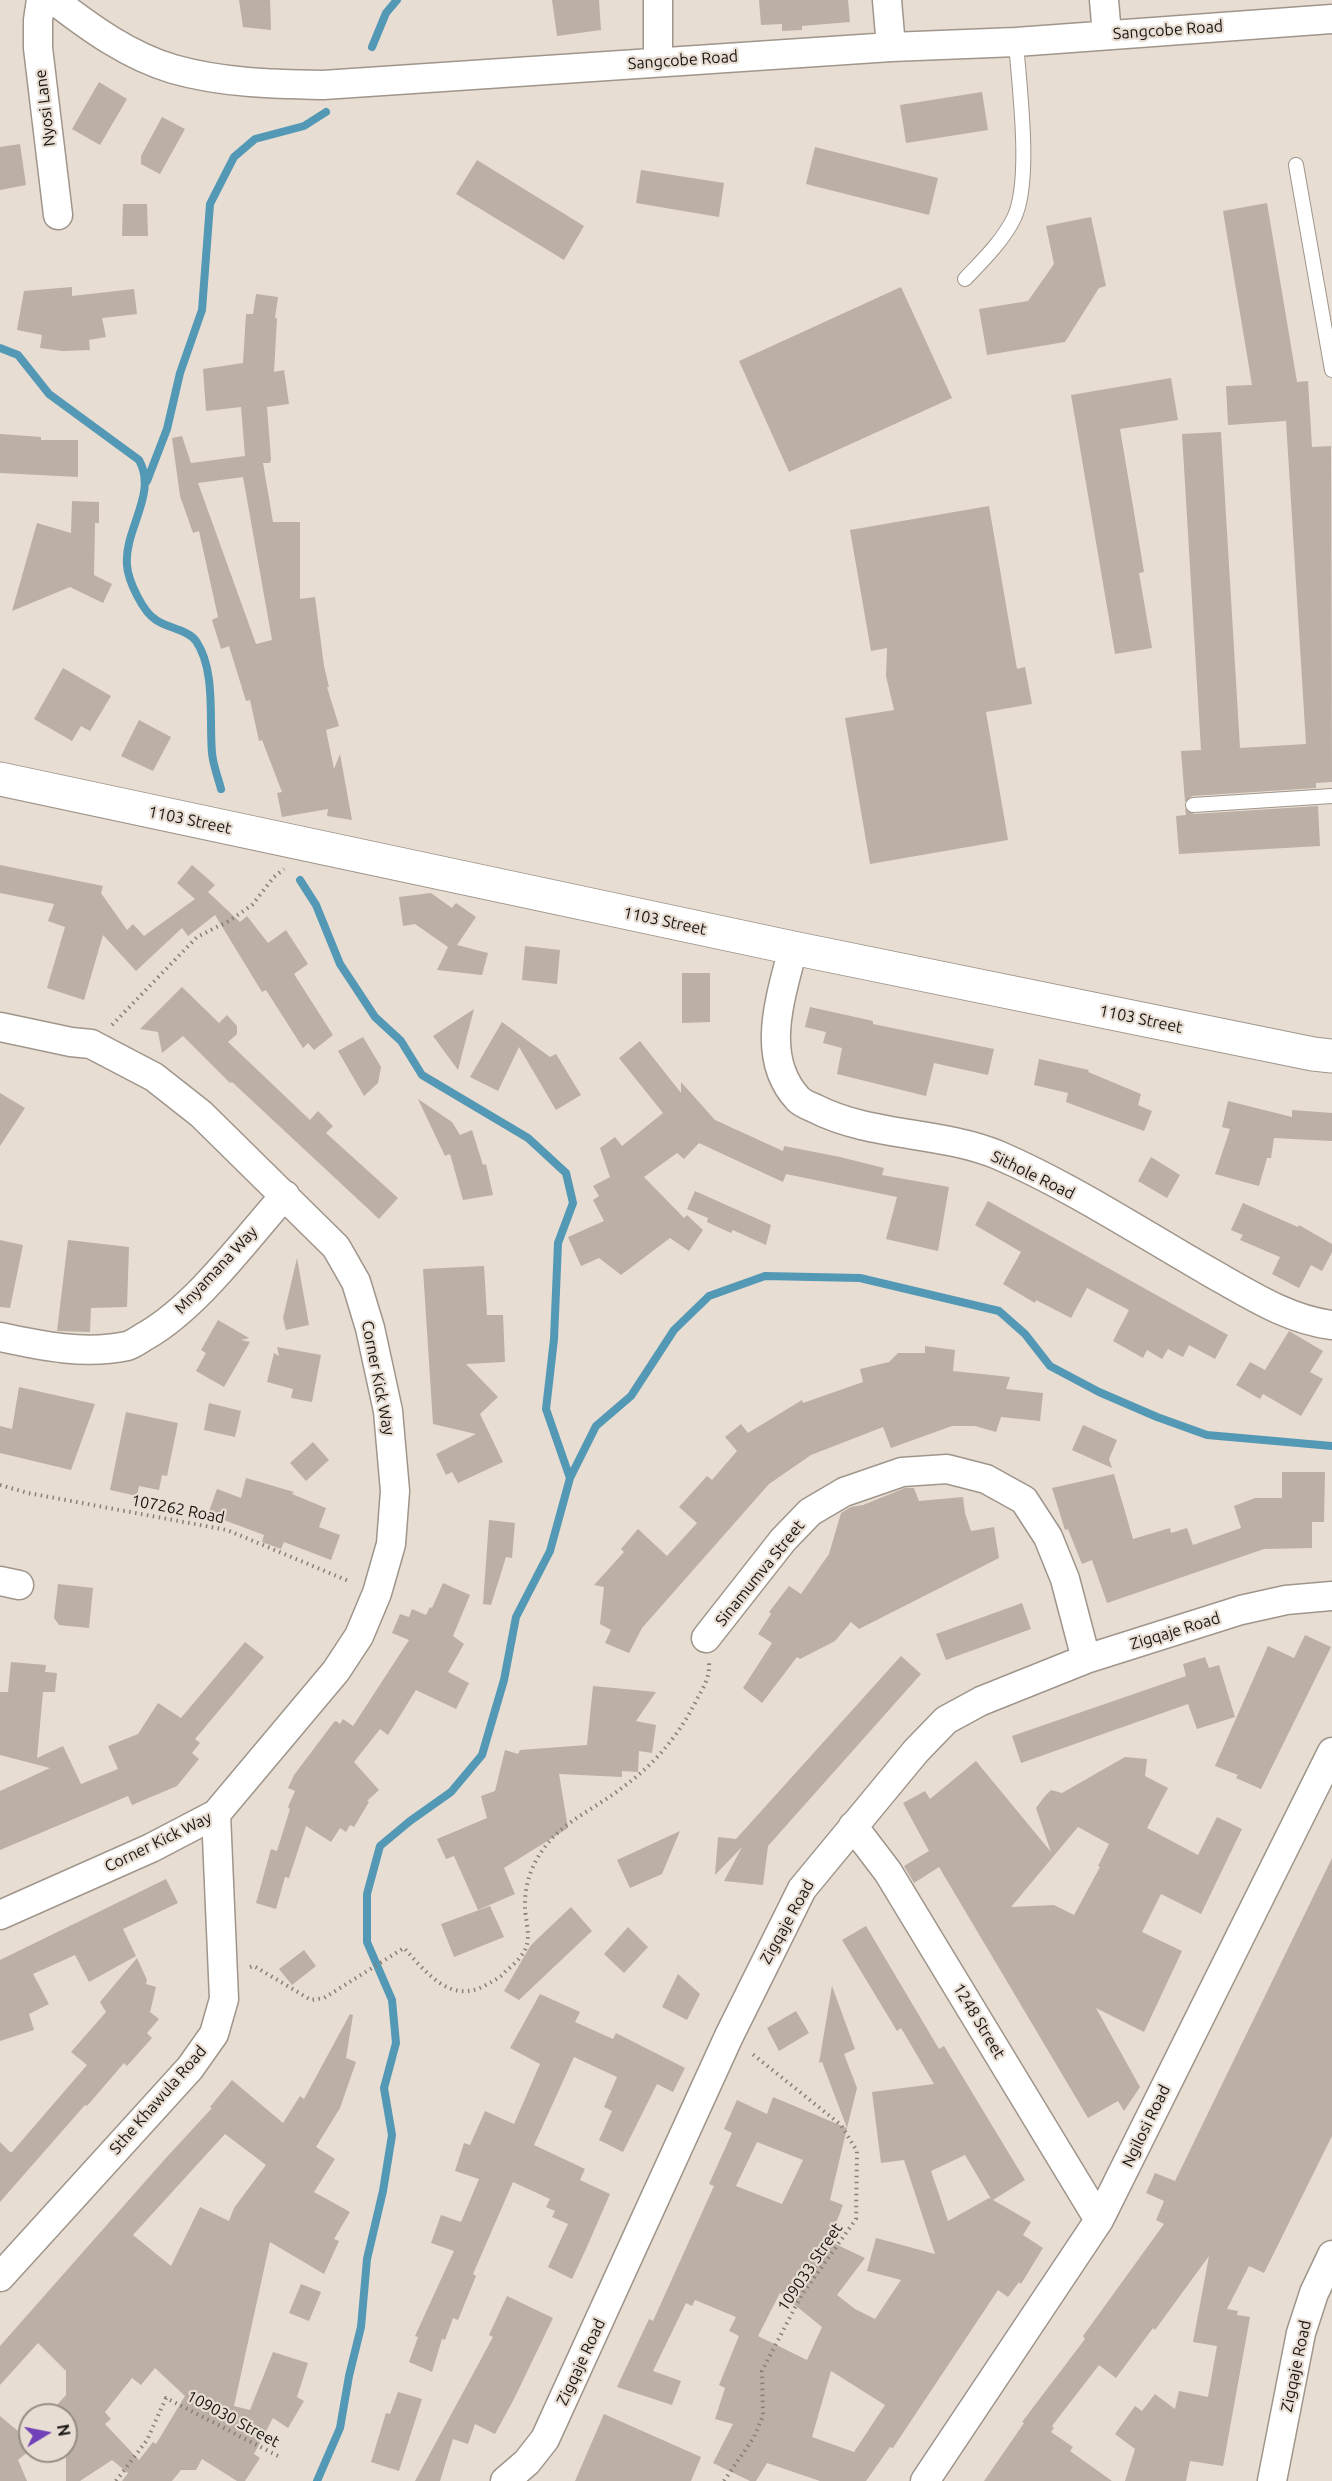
<!DOCTYPE html>
<html>
<head>
<meta charset="utf-8">
<style>
  body { margin:0 }
  #map { position:relative; width:1332px; height:2481px; overflow:hidden; background:#e8ddd2; font-family:Ubuntu,sans-serif }
  canvas { display:block }
  .north { position:absolute; left:18px; top:2403px; width:60px; height:60px; box-sizing:border-box; background:#e8ddd2; border:2px solid #958d85; border-radius:50%; rotate:80deg; font-size:16px; font-weight:700; line-height:24px; text-align:center; color:#181511 }
  .north::after { content:''; display:block; margin:auto; width:21px; height:27px; background:#7141b9; clip-path:polygon(50% 0,100% 100%,50% 72%,0 100%) }
</style>
</head>
<body>
<div id="map">
<canvas width="1332" height="2481"></canvas>
<div class="north">N</div>
</div>
<script>
const g = document.querySelector('canvas').getContext('2d');
g.lineJoin = 'round';
function stroke(path, color, width, dash) { g.strokeStyle = color; g.lineWidth = width; g.lineCap = dash ? 'butt' : 'round'; g.setLineDash(dash || []); g.stroke(path); }
function fill(path, color) { g.fillStyle = color; g.fill(path, 'evenodd'); }
function label(font, color, halo, rows, align = 'center') {
  g.font = font + ' Ubuntu,sans-serif'; g.lineWidth = 4.5; g.setLineDash([]); g.textBaseline = 'middle'; g.strokeStyle = halo; g.fillStyle = color; for (const [text, x, y, turn = 0] of rows) {
    g.save(); g.translate(x, y); g.rotate((+turn || 0) * Math.PI / 180); g.textAlign = isNaN(turn) ? turn : align; if (halo) g.strokeText(text, 0, 0); g.fillText(text, 0, 0); g.restore();
  }
}
stroke(new Path2D(`
  M372 47 386 13 397 0
  M0 348 18 355 49 394 139 460C158 494 124 529 127 565 128 581 143 612 156 620 167 628 189 630 196 641 216 670 209 720 212 753 213 765 218 777 221 789
  M147 481 167 429 180 373 202 310 210 204 234 157 255 139 304 126 326 112
  M300 880 316 905 340 964 375 1017 401 1041 422 1075 528 1138 566 1173 573 1203 558 1243 554 1339 546 1409 570 1478
  M317 2481 340 2428 349 2376 361 2327 367 2259 383 2191 392 2135 384 2088 396 2043 392 2000 367 1942V1894L380 1846 410 1821 451 1792 482 1755 504 1680 516 1617 550 1551 570 1478 596 1426 631 1396 674 1330 709 1296 765 1276 860 1278 999 1311 1025 1334 1050 1366 1099 1392 1157 1417 1207 1435 1332 1446`), '#5398b5', 8);
fill(new Path2D(`
  M239 0H270L271 30 243 27Z
  M552 0H599L601 30 557 36Z
  M759 0H848L850 22 802 26V30L782 31V24L761 25Z
  M99 82 127 99 100 145 72 129Z
  M982 92 988 130 906 143 900 105Z
  M162 117 185 129 160 174 141 164V156Z
  M20 144 26 185 0 190V147Z
  M815 147 938 178 929 215 806 184Z
  M477 160 584 226 564 260 456 194Z
  M641 170 724 183 719 217 636 203Z
  M1267 203 1297 382 1308 381 1312 447 1331 446 1332 782 1316 783V788L1192 796 1185 802 1181 751 1201 750 1182 434 1221 432 1240 748 1306 744 1286 421 1228 425 1226 386 1252 385 1223 211Z
  M123 204H147L148 236H122Z
  M1091 217 1106 286 1099 288 1065 342 987 355 979 309 1028 301 1054 264 1046 226Z
  M72 287V296L134 289 137 314 102 318 106 337 89 340 90 350 62 351 40 348 42 335 17 330 24 291Z
  M901 287 952 398 789 472 739 361Z
  M256 294 278 297 275 318H277L274 372 284 370 289 404 267 407 271 459 270 463H263L273 522H300V599L315 597 324 666 329 687H327L339 726 326 730 334 769 340 754 352 820 327 816 328 809 282 817 277 793 282 792 262 740 259 741 250 700 246 701 229 646 221 649 212 620 218 617 199 531 193 533 180 496 172 438 182 436 191 463 245 456 241 407 206 411 203 369 243 363 246 314H253ZM243 477 272 640 256 644 198 483Z
  M1171 378 1178 420 1120 429 1144 572 1139 573 1152 648 1115 654 1071 395Z
  M0 434 41 437V440H78V477L0 473Z
  M72 501 99 502V523H95L94 575 112 584 103 603 70 587 12 611 37 523 71 533Z
  M989 506 1017 669 1025 667 1032 704 986 712 1008 840 870 864 845 718 894 710 886 676 887 648 871 651 850 530Z
  M63 668 111 696 90 731 81 726 72 741 34 719Z
  M139 720 171 737 153 771 121 756Z
  M1318 806 1320 846 1179 854 1176 816 1186 815 1185 809 1194 814Z
  M0 865 103 886 101 893 127 930 133 924 144 936 195 899 177 883 192 865 215 885 208 892 240 922 247 916 268 943 286 930 308 964 294 974 333 1035 314 1050 308 1043 303 1048 266 990 262 992 215 915 188 936 182 928 136 971 103 935 84 1000 47 988 65 927 48 921 54 904 0 893Z
  M431 893 452 908 456 903 476 917 457 945 488 953 482 975 437 970 448 947 415 924 403 926 399 897Z
  M525 946 560 950 557 984 522 980Z
  M682 973H710V1022L682 1023Z
  M182 987 219 1023 227 1015 237 1026V1034L228 1042 310 1120 318 1111 333 1126 326 1133 398 1198 379 1219 232 1082 230 1083 183 1036 162 1053 158 1032 140 1029Z
  M810 1007 873 1021V1024L994 1049 988 1075 934 1063 926 1096 837 1074 842 1048 823 1043 826 1032 805 1027Z
  M474 1009 458 1070 433 1036Z
  M502 1022 550 1057 556 1054 581 1095 556 1110 519 1047 498 1091 470 1077Z
  M363 1037 381 1067 378 1083 364 1096 338 1051Z
  M640 1041 681 1093V1082L715 1120 783 1151 784 1146 840 1157 884 1168 882 1175 949 1187 938 1251 886 1239 897 1197 786 1174 783 1182 699 1143 684 1159 677 1153 644 1177 684 1218 687 1215 703 1230 689 1251 670 1238 621 1275 599 1258 581 1266 568 1237 604 1221 593 1200 599 1196 593 1186 610 1177 600 1148 615 1137 622 1146 663 1113 619 1058Z
  M1039 1059 1089 1070 1088 1072 1141 1094 1138 1105 1152 1111 1144 1131 1066 1102 1068 1093 1034 1085Z
  M0 1093 25 1108 0 1146Z
  M418 1099 452 1122 460 1135 472 1130 483 1165 486 1164 493 1195 463 1200 450 1154 445 1156Z
  M1228 1101 1292 1117V1110L1332 1113V1141L1274 1138 1271 1158H1267L1259 1186 1215 1174 1230 1129 1222 1127Z
  M1151 1157 1180 1175 1167 1198 1138 1181Z
  M695 1191 771 1225 766 1245 733 1230 731 1233 707 1222 708 1218 687 1209Z
  M988 1201 1228 1335 1215 1359 1189 1345 1183 1357 1168 1349 1162 1359 1147 1350 1143 1358 1113 1341 1129 1310 1087 1288 1071 1318 1036 1300 1035 1303 1003 1284 1021 1252 975 1225Z
  M1243 1203 1298 1227 1299 1225 1332 1244V1252L1322 1271 1311 1265 1299 1288 1272 1274 1280 1257 1240 1240 1243 1235 1231 1230Z
  M0 1240 23 1245 10 1308 0 1307Z
  M68 1240 129 1247 127 1307 91 1308 90 1332 57 1331Z
  M297 1258 309 1325 286 1330 283 1318Z
  M484 1266 487 1315H503L505 1362 466 1364 498 1397 480 1414 503 1462 458 1483 452 1472 446 1475 436 1454 476 1434 433 1424 423 1269Z
  M218 1320 249 1338 241 1340 250 1342 224 1387 196 1371 206 1353 201 1350Z
  M1289 1331 1323 1351 1310 1372 1323 1379 1301 1416 1263 1394 1260 1399 1236 1385 1250 1362 1265 1370Z
  M925 1346 955 1350 953 1371 1010 1377 1006 1389 1043 1393 1040 1421 1001 1417 996 1432 975 1426H952L891 1448 883 1427 811 1455 769 1484 642 1628 629 1653 605 1643 611 1630 600 1624 604 1587 594 1585 624 1552 621 1549 638 1529 667 1556 697 1523 679 1507 707 1476 712 1480 737 1451 725 1437 741 1424 748 1433 802 1400 803 1403 863 1382 860 1369 889 1362 898 1353H925Z
  M277 1347 321 1355 312 1402 291 1398 293 1389 267 1382 274 1353 279 1356Z
  M19 1387 95 1404 71 1470 0 1453V1426L12 1429Z
  M209 1403 241 1411 235 1437 204 1430Z
  M126 1412 178 1423 167 1476 162 1475 159 1490 139 1486 137 1496 110 1490Z
  M1083 1425 1117 1440 1109 1459 1112 1468 1072 1450Z
  M313 1442 329 1460 306 1481 290 1463Z
  M1282 1472H1325L1324 1522H1312V1548L1264 1549 1107 1603 1092 1560 1082 1564 1068 1529 1065 1530 1052 1488 1114 1474 1133 1539 1170 1528 1171 1533 1187 1528 1193 1545 1241 1528 1234 1506 1255 1498H1282Z
  M246 1478 294 1492 292 1494 326 1508 319 1527 340 1535 331 1560 284 1542 281 1549 262 1542 264 1535 208 1514 217 1489 241 1498Z
  M905 1488H914L919 1501 963 1497 965 1513 971 1531 994 1527 999 1558 859 1629 851 1622 835 1641 800 1659 797 1657 762 1703 743 1688 772 1643 758 1634 771 1614 769 1612 789 1586 801 1594 829 1554 841 1513 851 1507 863 1505Z
  M489 1520 515 1523 512 1558 506 1557 491 1605 483 1604Z
  M443 1583 470 1595 453 1636 464 1644 448 1672 469 1683 456 1709 416 1690 388 1735 380 1729 354 1762 379 1790 367 1801 369 1802 354 1827 350 1825 346 1832 340 1828 331 1842 306 1826 289 1878 285 1877 276 1909 256 1903 271 1849 277 1851 290 1809 288 1807 295 1791 288 1788 294 1775 334 1722 336 1721 340 1724 343 1719 353 1726 409 1640 392 1633 400 1614 409 1617 412 1609 426 1615 430 1607 432 1608Z
  M58 1584 93 1588 89 1628 59 1625 54 1618Z
  M1022 1603 1031 1629 946 1660 936 1634Z
  M1305 1635 1331 1647 1261 1789 1236 1778 1238 1775 1215 1766 1268 1646 1294 1658Z
  M245 1642 264 1657 195 1739 200 1743 192 1753 199 1759 177 1786 132 1805 128 1796 0 1850V1791L50 1768 0 1755V1692H8L11 1662 46 1665 45 1672 57 1673 55 1692H43L37 1758 63 1746 81 1784 118 1769 108 1746 138 1734 158 1703 181 1718Z
  M901 1656 921 1674 768 1846 763 1885 724 1881 742 1847 715 1875 718 1837 736 1839Z
  M1205 1657 1209 1668 1219 1665 1235 1717 1197 1729 1188 1704 1021 1763 1012 1736 1186 1676 1183 1664Z
  M593 1686 656 1692 636 1721 656 1725 652 1753 639 1751 638 1772 622 1771V1777L559 1774 568 1828 504 1868 515 1894 478 1910 454 1856 446 1859 437 1839 487 1818 481 1796 495 1791 505 1750 518 1754 520 1750 587 1745Z
  M1125 1757 1147 1759 1145 1776 1168 1788 1147 1828 1198 1855 1217 1817 1242 1829 1201 1914 1161 1894 1142 1932 1182 1951 1144 2032 1096 2008 1140 2087 1124 2111 1118 2101 1088 2118 939 1867 914 1883 904 1866 929 1851 903 1803 925 1791 930 1799 976 1761 1051 1852 1036 1808 1045 1796 1051 1790 1062 1793ZM1078 1827 1109 1844 1098 1866 1100 1867 1074 1915 1054 1905 1011 1907Z
  M680 1831 662 1874 630 1888 617 1860Z
  M1332 1858V2136L1264 2273 1249 2266 1227 2309 1238 2311 1237 2315 1250 2317 1223 2466 1190 2461 1186 2481H1125L1135 2449 1115 2434 1135 2406 1142 2411 1155 2394 1175 2409 1179 2391 1208 2397 1217 2346 1193 2342 1209 2256 1155 2330 1153 2328 1116 2378 1099 2365 1052 2426 1054 2428 1051 2432 1073 2447 1070 2451 1112 2481H984L1024 2423 1022 2422 1085 2339 1083 2336 1164 2224 1156 2220 1164 2201 1146 2193 1155 2173 1175 2181Z
  M166 1879 178 1903 123 1929 136 1956 89 1982 75 1955 33 1974 49 2004 29 2014 34 2030 0 2041V1960Z
  M490 1906 504 1937 454 1957 441 1924Z
  M571 1907 592 1931 519 2000 504 1991 531 1945Z
  M866 1926 939 2049 944 2046 1025 2180 993 2200 1031 2222 1023 2235 1043 2248 1021 2284 1019 2282 1008 2297 998 2290 893 2448 890 2447 866 2481H820L767 2463 756 2481H750L713 2463 733 2424 715 2419 725 2388 719 2385 739 2336 729 2331 736 2317 695 2300 692 2306 686 2303 653 2371 681 2381 672 2405 617 2387 649 2319 653 2321 714 2186 709 2184 732 2133 724 2129 737 2100 767 2114 773 2097 847 2128 830 2200 843 2205 829 2241 865 2258 837 2295 855 2309 875 2319 901 2280 867 2271 876 2238 935 2254 904 2160 881 2163 872 2092 934 2084 901 2028 897 2031 842 1940ZM757 2142 803 2160 782 2204 736 2186ZM965 2155 991 2199 989 2198 948 2221 931 2171ZM780 2293 822 2327 807 2360 758 2336ZM831 2371 885 2405 854 2452 812 2437Z
  M628 1927 648 1947 624 1973 604 1954Z
  M304 1950 316 1966 292 1985 279 1969Z
  M137 1958 147 1980 146 1984 156 1987 150 2012 159 2019 147 2033 152 2038 127 2066 124 2063 87 2106 85 2105 0 2202V2142L10 2152H12L87 2065 71 2052 106 2012 100 2002Z
  M678 1974 700 1994 687 2020 662 2007Z
  M832 1986 855 2049 844 2054 857 2088 847 2128 822 2062 819 2063Z
  M540 1994 580 2012 575 2022 613 2039 616 2033 685 2068 673 2092 657 2084 623 2152 599 2140 612 2111 604 2107 617 2077 574 2057 534 2145 585 2169 580 2180 610 2194 586 2249 572 2279 548 2267 568 2224 552 2217 555 2211 546 2207 550 2199 513 2182 473 2274 476 2276 458 2320 453 2318 445 2340 442 2339 432 2372 409 2362 418 2337 415 2336 454 2251 431 2243 441 2215 461 2222 479 2179 455 2171 464 2143 470 2145 485 2111 514 2124 540 2064 510 2048Z
  M796 2011 809 2033 779 2051 767 2028Z
  M350 2014 353 2015 346 2058 356 2062 340 2108 316 2147 335 2159 314 2192 350 2212 334 2239 339 2241 324 2274 270 2242 234 2406 250 2410 273 2352 308 2363 297 2397 304 2401 288 2428 273 2418 254 2454 260 2458 245 2481H237L202 2459 196 2470H181L172 2481H122L128 2473 112 2460 80 2481H66V2415H48L66 2395V2371L38 2343 0 2385V2346L165 2159 212 2108 210 2107 232 2080 283 2123 300 2096 304 2099ZM225 2134 266 2165 234 2208 229 2221 200 2207 171 2266 133 2235ZM155 2368 185 2396 156 2444 153 2442 139 2460 105 2424 111 2419 105 2412 132 2378 141 2385Z
  M301 2284 321 2292 309 2321 289 2313Z
  M507 2296 553 2318 514 2399 495 2434 475 2424 468 2444 453 2439 440 2481H415L493 2337 489 2335Z
  M398 2392 422 2399 399 2471 371 2462 386 2413 390 2414Z
  M604 2414 701 2457 691 2481H575Z
  M0 2416 30 2441V2450L18 2460 27 2481H0Z`), '#bbafa6');
const service = new Path2D(`
  M1296 165 1332 370
  M965 279C983 260 1002 242 1014 218 1032 180 1019 86 1016 42
  M1193 805 1332 796`);
const minor = new Path2D(`
  M41 0 38 20V48L58 215
  M54 0C90 28 129 56 173 69 222 83 273 84 323 85L891 47 1016 42 1332 19
  M658 0V61
  M887 0 891 47
  M1104 0 1107 35
  M793 948C781 997 759 1057 798 1099 802 1103 809 1106 814 1108 870 1137 939 1131 998 1155 1070 1186 1140 1232 1208 1271 1247 1293 1288 1320 1332 1325
  M0 1027 71 1042 91 1044 154 1077 201 1114 336 1247 356 1282 370 1328 388 1411 395 1491 391 1544 377 1593 359 1636 336 1671 216 1814 151 1848 0 1915
  M0 1337C41 1346 85 1355 127 1346 134 1344 141 1338 147 1335 198 1305 245 1240 285 1195
  M0 1581 19 1585
  M706 1638 783 1540 810 1512 844 1492 902 1472 947 1469 986 1479 1024 1500 1048 1537 1065 1579 1086 1659
  M853 1826 888 1872 1099 2220
  M0 2277 190 2068 214 2034 224 1999 216 1814
  M505 2481 527 2462 545 2439 729 2036 802 1889 916 1751 946 1720 981 1701 1086 1659 1241 1610 1286 1600 1332 1596
  M925 2481 1099 2220 1332 1752
  M1272 2481 1301 2333 1314 2293 1332 2255`);
const tertiary = new Path2D(`
  M0 779 793 948 1313 1054 1332 1056`);
stroke(service, '#9f958b', 16);
stroke(minor, '#9f958b', 31);
stroke(tertiary, '#9f958b', 35);
stroke(new Path2D(`
  M112 1025 197 937 229 921 252 905 274 877 284 869
  M0 1485 28 1493 227 1530 351 1582
  M250 1967 254 1966 311 2000 324 1998 404 1948C426 1972 450 2005 486 1985 493 1981 500 1978 505 1972 513 1965 525 1955 527 1944 530 1933 525 1918 525 1907 524 1876 539 1848 563 1828 582 1813 604 1802 623 1787 654 1765 679 1735 696 1701 703 1688 710 1678 709 1663
  M116 2481 147 2440 166 2398 280 2457
  M724 2481 754 2437 763 2416 762 2371 801 2296 856 2219 857 2151 841 2125 750 2052`), '#878078', 4, [1.5, 4.5]);
stroke(service, '#fff', 14);
stroke(minor, '#fff', 28);
stroke(tertiary, '#fff', 33);
label('16px', '#181511', '#e8ddd2', [
  ["Sangcobe Road",1168,30,-4],
  ["Sangcobe Road",683,60,-4],
  ["Nyosi Lane",45,108,-97],
  ["1103 Street",190,820,12],
  ["1103 Street",665,921,12],
  ["1103 Street",1141,1019,12],
  ["Sithole Road",1033,1175,26],
  ["Mnyamana Way",216,1270,-47],
  ["Corner Kick Way",378,1378,79],
  ["107262 Road",178,1509,11],
  ["Sinamumva Street",760,1573,-51],
  ["Zigqaje Road",1175,1631,-17],
  ["Corner Kick Way",158,1842,-26],
  ["Zigqaje Road",787,1922,-61],
  ["1248 Street",979,2021,59],
  ["Sthe Khawula Road",158,2100,-49],
  ["Ngilosi Road",1146,2126,-64],
  ["109033 Street",810,2267,-56],
  ["Zigqaje Road",581,2362,-65],
  ["Zigqaje Road",1296,2366,-78],
  ["109030 Street",233,2419,28]
]);
</script>
</body>
</html>
